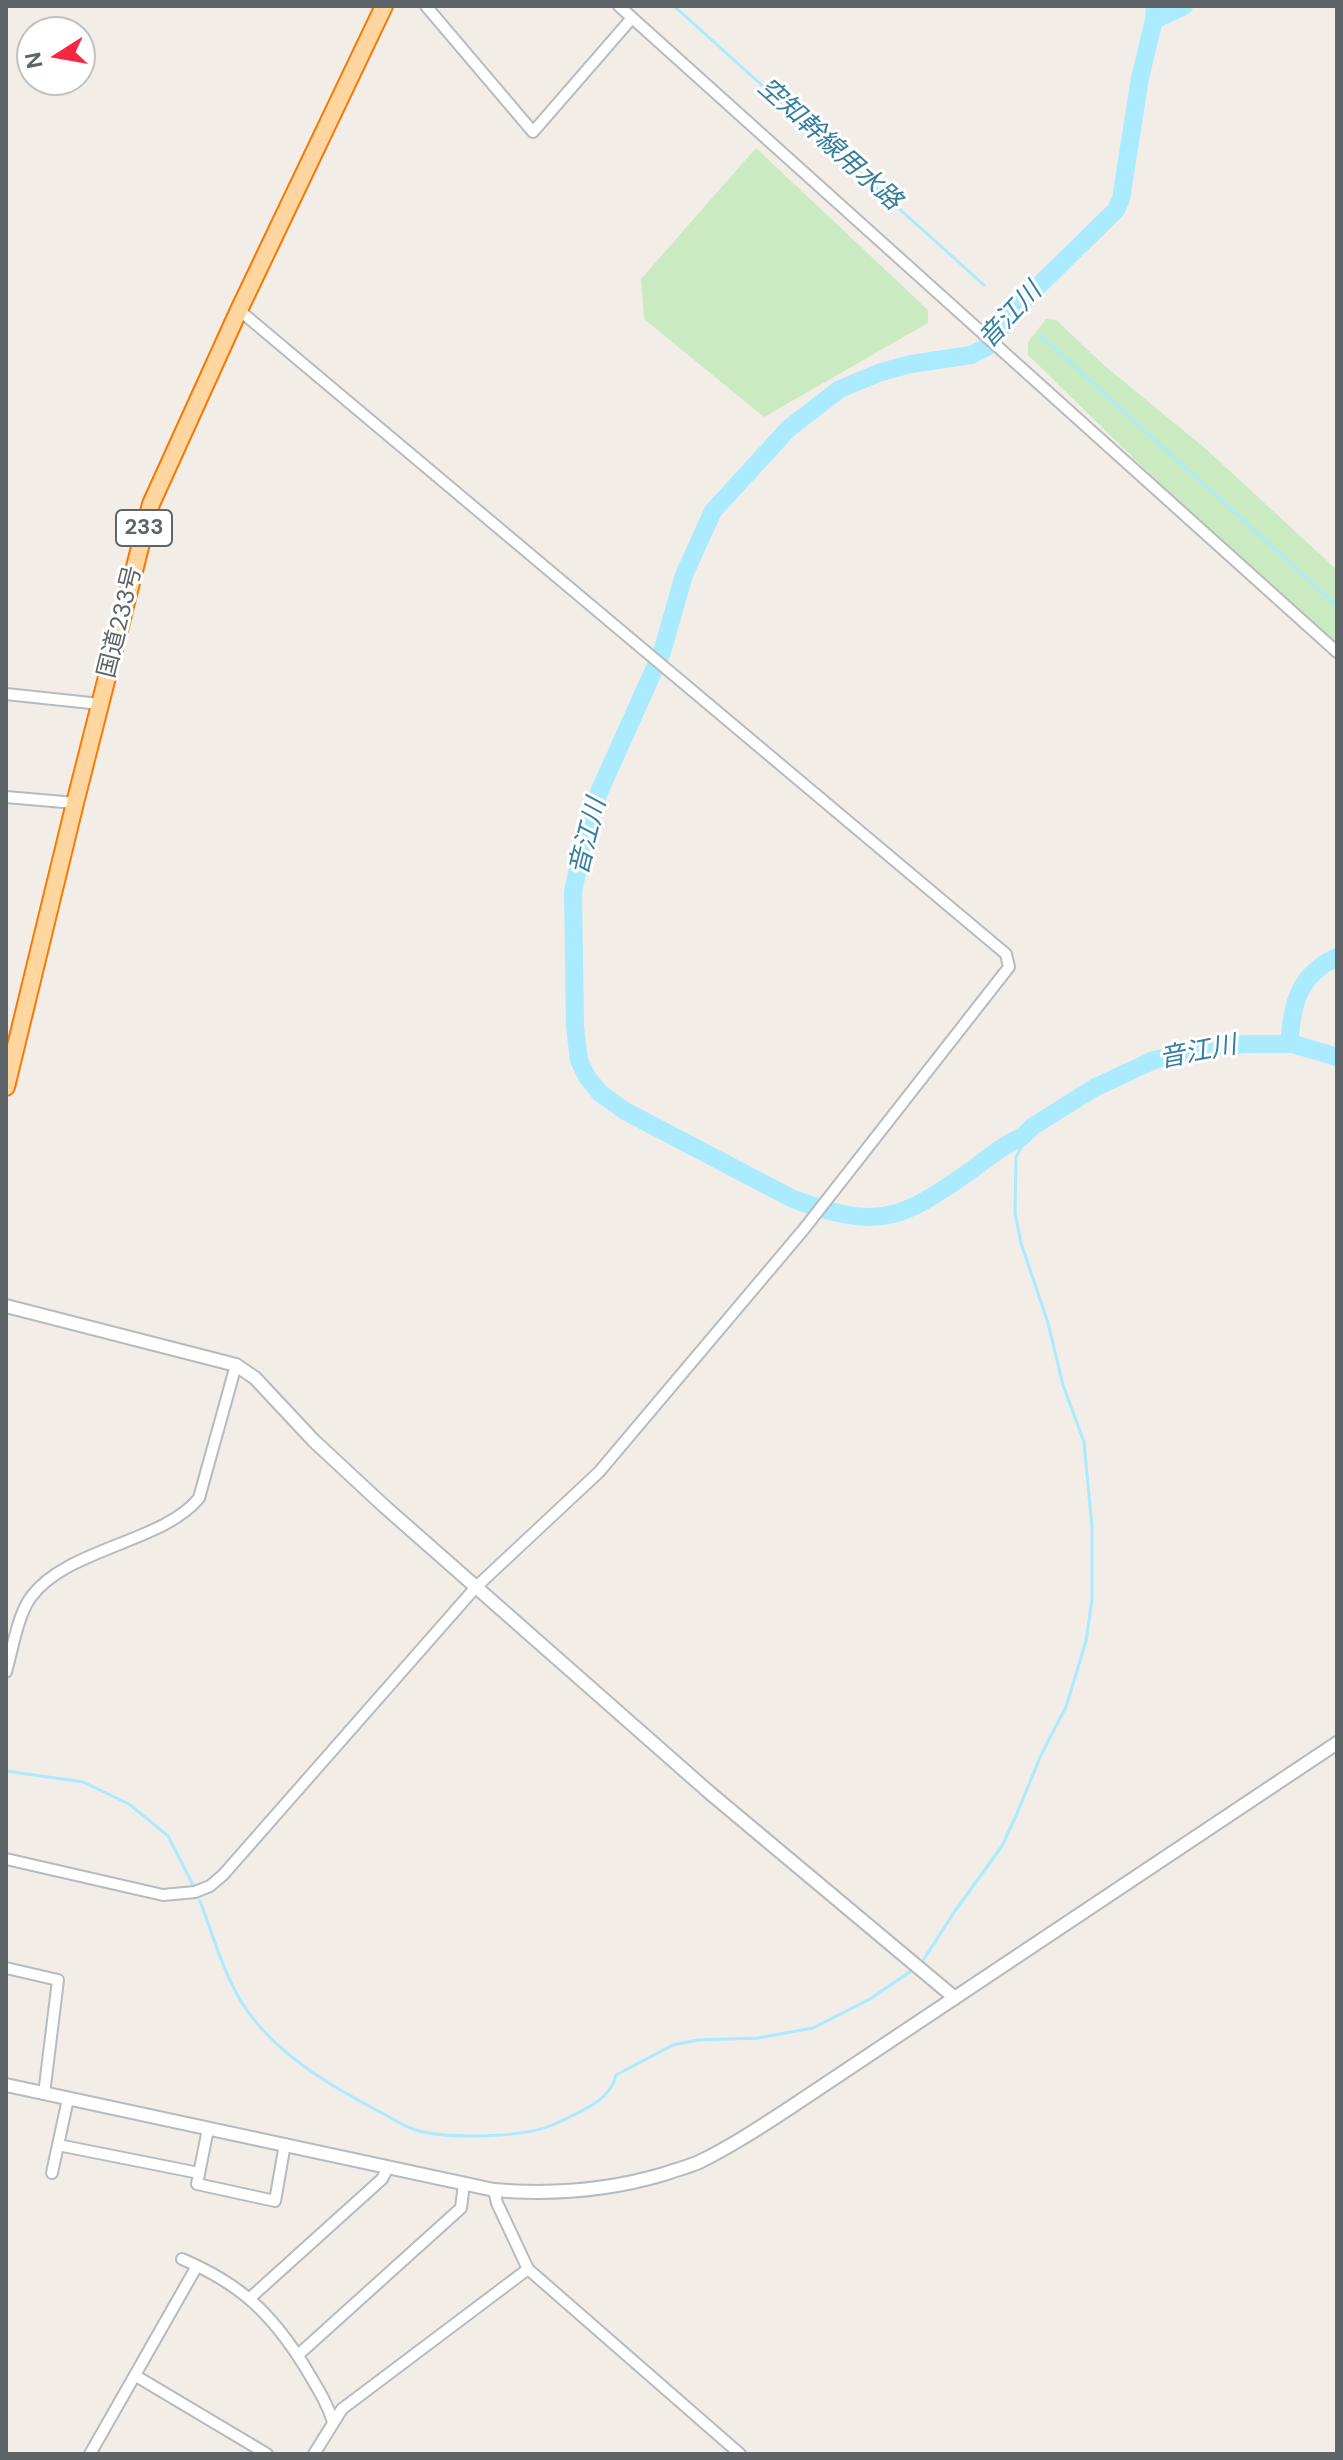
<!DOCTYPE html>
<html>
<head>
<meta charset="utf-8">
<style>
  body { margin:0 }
  #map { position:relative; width:1343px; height:2460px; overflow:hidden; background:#f2ede7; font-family:"DM Sans",sans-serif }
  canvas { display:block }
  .frame { position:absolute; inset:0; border:8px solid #5e6568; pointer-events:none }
  .north { position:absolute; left:16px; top:16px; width:80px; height:80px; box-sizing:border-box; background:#fff; border:2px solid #bfc1c3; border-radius:50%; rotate:259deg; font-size:22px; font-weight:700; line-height:32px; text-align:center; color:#5e6568 }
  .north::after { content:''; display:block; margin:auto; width:28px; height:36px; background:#f92641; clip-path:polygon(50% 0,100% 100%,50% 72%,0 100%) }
</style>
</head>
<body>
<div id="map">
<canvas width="1343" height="2460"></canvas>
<div class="frame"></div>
<div class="north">N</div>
</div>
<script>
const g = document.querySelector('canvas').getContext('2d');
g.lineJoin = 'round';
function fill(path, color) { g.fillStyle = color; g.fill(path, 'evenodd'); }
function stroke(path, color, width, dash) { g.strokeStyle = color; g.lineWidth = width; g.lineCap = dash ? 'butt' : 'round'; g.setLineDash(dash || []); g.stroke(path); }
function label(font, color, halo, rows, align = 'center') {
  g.font = font + ' "DM Sans","Noto Sans JP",sans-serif'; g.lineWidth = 6; g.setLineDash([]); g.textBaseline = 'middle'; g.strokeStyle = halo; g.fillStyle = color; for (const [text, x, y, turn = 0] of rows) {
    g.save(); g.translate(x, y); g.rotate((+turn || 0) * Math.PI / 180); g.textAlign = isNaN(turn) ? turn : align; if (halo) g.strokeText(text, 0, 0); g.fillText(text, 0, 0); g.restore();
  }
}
fill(new Path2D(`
  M756 148 928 310V323L764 417 644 319 641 279Z
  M1046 319 1056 320 1106 367 1206 449 1337 570V652L1290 611 1028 355V342Z`), '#caebc2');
stroke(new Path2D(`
  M674 6 984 285
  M1040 335 1337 606
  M6 1771 83 1782 129 1804 168 1836 193 1885
  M200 1901C213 1935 223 1972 242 2003 274 2053 329 2085 380 2112 391 2117 401 2125 413 2129 444 2140 528 2138 557 2123 580 2111 610 2102 616 2075L673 2045 698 2040 758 2038 813 2028 870 1999 911 1971
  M924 1959 955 1911 1002 1846 1015 1818 1042 1753 1066 1707 1086 1641 1092 1600V1527L1084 1442 1063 1385 1048 1323 1021 1243 1015 1213 1016 1157 1022 1146V1137`), '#aaebff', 3);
stroke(new Path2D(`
  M1155 6 1154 20 1140 78 1121 199 1116 210 1024 300 987 347 971 355 911 364 881 372 840 389 789 428 713 511 684 575 662 652 600 790 586 828 573 892 575 1027 579 1060 587 1077 600 1093 625 1111 793 1199C877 1230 900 1221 970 1171 987 1159 1004 1144 1022 1137L1032 1127 1094 1088 1154 1060 1218 1046 1246 1044H1293L1337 1057
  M1154 20 1184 6
  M1289 1044C1293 1003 1297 976 1337 957`), '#aaebff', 18);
const minor = new Path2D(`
  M426 6 533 132 632 18
  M619 6 1337 652
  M6 694 100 704
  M6 797 75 803
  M6 1672C12 1651 18 1614 31 1597 67 1548 164 1542 199 1498L236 1365
  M6 1859 163 1895 195 1892 210 1886 223 1875 476 1587 599 1472 804 1229 1009 967 1006 954 239 310
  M6 1968 58 1980 44 2094
  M68 2099 58 2145 199 2173
  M208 2129 197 2184 275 2201 285 2144
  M52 2173 58 2145
  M494 2190 497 2203 528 2269 740 2454
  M182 2259C241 2284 272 2314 305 2367 316 2386 327 2402 333 2422
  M250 2298 382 2179 387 2169
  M298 2355 461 2208 464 2184
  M136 2376 267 2454
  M90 2454 197 2266
  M314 2454 342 2409 528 2269`);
const tertiary = new Path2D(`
  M6 1306 236 1365 255 1378 314 1441 384 1506 710 1793 955 1998
  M6 2085 494 2190C553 2195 607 2191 664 2174 675 2170 688 2167 699 2162 730 2147 759 2128 788 2109L1337 1743`);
const trunk = new Path2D(`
  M6 1087 75 803 151 504 239 310 384 6`);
stroke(minor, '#b7bbbe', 14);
stroke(tertiary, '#b7bbbe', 16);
stroke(trunk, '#f97800', 20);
stroke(minor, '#fff', 10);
stroke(tertiary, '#fff', 12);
stroke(trunk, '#ffd6a0', 16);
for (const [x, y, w] of [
  [144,528,56]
]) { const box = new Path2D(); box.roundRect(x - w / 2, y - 18, w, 36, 6); g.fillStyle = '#fff'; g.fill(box); stroke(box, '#5e6568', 2); }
label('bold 22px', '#5e6568', null, [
  ["233",144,528]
]);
label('24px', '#5e6568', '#fff', [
  ["国道233号",121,622,-76]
]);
label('italic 26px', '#347ea0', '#fff', [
  ["空知幹線用水路",829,145,42],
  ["音江川",1011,316,-47],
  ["音江川",589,837,-76],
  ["音江川",1198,1053,-11]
]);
</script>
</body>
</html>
